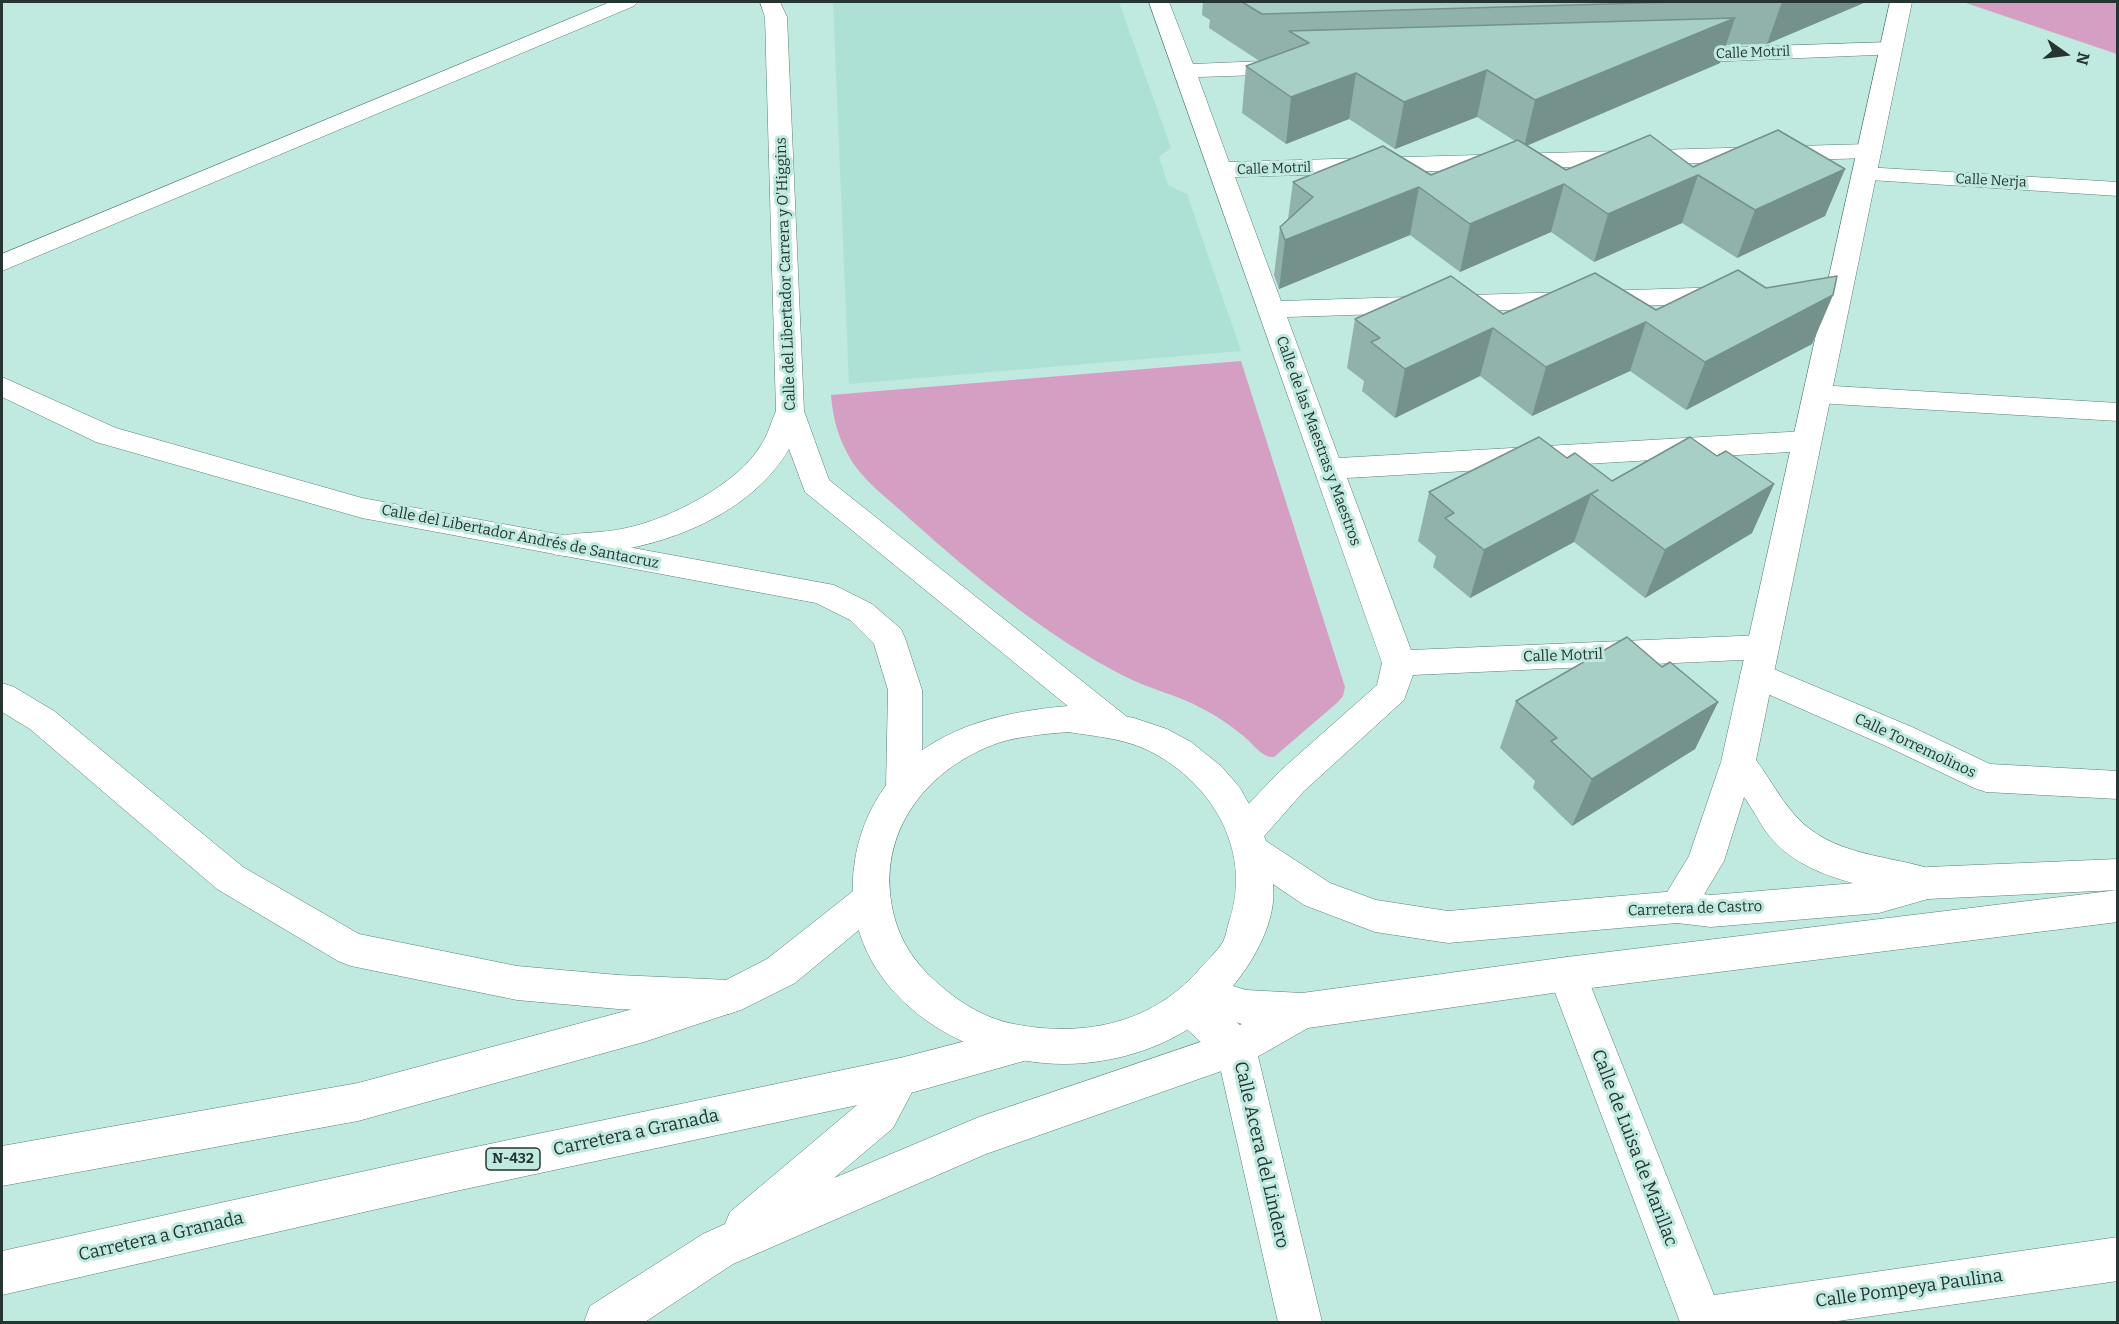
<!DOCTYPE html>
<html>
<head>
<meta charset="utf-8">
<style>
  body { margin:0 }
  #map { position:relative; width:2119px; height:1324px; overflow:hidden; background:#c0e9e0; font-family:Bitter,serif }
  canvas { display:block }
  .frame { position:absolute; inset:0; border:3px solid #253632; pointer-events:none }
  .north { position:absolute; left:2035px; top:24px; width:60px; height:60px; -webkit-text-stroke:4px #c0e9e0; paint-order:stroke; rotate:104deg; font-size:16px; font-weight:700; line-height:24px; text-align:center; color:#253632 }
  .north::after { content:''; display:block; margin:auto; width:21px; height:27px; background:#253632; clip-path:polygon(50% 0,100% 100%,50% 72%,0 100%) }
</style>
</head>
<body>
<div id="map">
<canvas width="2119" height="1324"></canvas>
<div class="frame"></div>
<div class="north">N</div>
</div>
<script>
const g = document.querySelector('canvas').getContext('2d');
g.lineJoin = 'round';
function fill(path, color) { g.fillStyle = color; g.fill(path, 'evenodd'); }
function stroke(path, color, width, dash) { g.strokeStyle = color; g.lineWidth = width; g.lineCap = dash ? 'butt' : 'round'; g.setLineDash(dash || []); g.stroke(path); }
function label(font, color, halo, rows, align = 'center') {
  g.font = font + ' Bitter,serif'; g.lineWidth = 6; g.setLineDash([]); g.textBaseline = 'middle'; g.strokeStyle = halo; g.fillStyle = color; for (const [text, x, y, turn = 0] of rows) {
    g.save(); g.translate(x, y); g.rotate((+turn || 0) * Math.PI / 180); g.textAlign = isNaN(turn) ? turn : align; if (halo) g.strokeText(text, 0, 0); g.fillText(text, 0, 0); g.restore();
  }
}
fill(new Path2D(`
  M833 2H1119L1171 148 1159 157 1168 185 1187 194 1241 351 849 384Z`), '#aee1d5');
fill(new Path2D(`
  M1963 2H2117V54Z
  M1241 361 1345 687 1343 696 1338 702 1274 757C1271 757 1268 757 1265 755 1259 752 1253 745 1248 740 1234 728 1219 717 1203 709 1178 695 1149 689 1124 676 1046 636 976 578 911 520 892 502 868 485 853 463 839 441 833 420 831 395Z`), '#d59fc3');
const pedestrian = new Path2D(`
  M610 2H638L634 6 2 271V254Z
  M1864 167 2118 182V196L1855 179 1852 174 1855 169Z`);
const minor = new Path2D(`
  M1149 2H1169L1193 64 1289 60 1297 62 1300 67 1297 72 1289 74 1198 77 1229 162 1869 144 1877 146 1881 151 1877 156 1869 158 1235 177 1281 301 1727 287 1736 289 1740 295 1736 301 1727 303 1287 317 1339 458 1806 431 1816 434 1821 441 1816 448 1806 451 1347 478 1411 650 1763 635 1775 638 1779 647 1775 656 1763 659 1413 675 1404 700 1304 791 1259 842 1246 846 1233 842 1228 831 1233 820 1280 771 1377 685 1382 663Z
  M1891 42 1899 44 1902 49 1899 54 1679 63 1671 61 1668 56 1671 51 1679 49Z
  M1817 385 2118 403V421L1817 403 1807 400 1803 394 1807 388Z
  M1757 662 1912 727 1990 764 2118 771V799L1986 792 1974 788 1888 747 1745 684 1740 675 1745 666Z
  M1567 957 1581 962 1586 974 1714 1295 2118 1237V1281L1831 1322H1680L1548 974 1553 962Z
  M1190 989C1213 998 1246 1026 1256 1048L1322 1322H1278L1218 1058 1176 1019 1170 1007 1176 995Z`);
const tertiary = new Path2D(`
  M760 2H780L787 17 804 411 829 480 1126 716 1131 725 1126 734 1114 738 1102 734 805 492 789 449C752 513 668 546 598 553 583 555 568 558 553 554L549 546 553 538C577 531 602 534 626 528 670 519 738 484 761 445 768 435 771 422 776 411L765 17Z`);
const secondary = new Path2D(`
  M1890 2H1912L1756 760C1769 777 1779 797 1793 813 1831 858 1890 854 1941 872L1946 883 1941 894 1928 899C1874 887 1803 881 1767 833 1759 822 1753 809 1744 797L1724 861 1690 918 1677 923 1664 918 1658 907 1689 856 1721 762Z
  M2 377 116 428 362 498 834 585 872 604 901 629 905 638 922 690V788L916 798 904 802 892 798 886 788 888 690 874 644 850 620 816 603 362 518 96 442 2 397Z`);
const primary = new Path2D(`
  M1068 706 1134 718 1167 729 1191 742 1222 767 1240 788 1257 818 1266 841 1330 883 1376 900 1448 911 1677 891 1711 895 1879 881 1928 867 2118 859V890L1928 899 1879 913 1711 927 1677 923 1448 943 1375 932 1304 905 1273 884C1277 920 1255 959 1233 986L1246 990 1302 993 1567 957 2118 890V922L1567 991 1308 1028 1250 1061 1236 1066 1222 1061 1216 1048 1222 1035 1242 1024 1209 1013C1176 1043 1128 1059 1085 1063 969 1074 833 990 855 860 860 828 875 795 898 771 942 725 1008 711 1068 706ZM1068 732C1093 736 1119 738 1143 748 1210 778 1254 850 1229 922 1227 928 1226 936 1223 942 1218 950 1210 958 1203 965 1156 1023 1085 1038 1014 1024 982 1018 954 999 931 977 906 953 893 926 890 892 884 822 933 766 998 743 1020 736 1045 734 1068 732Z`);
const trunk = new Path2D(`
  M870 883 883 888 889 899 883 910 795 983 743 1009 644 1042 358 1121 2 1186V1146L358 1083 644 1006 720 983 767 959 857 888Z
  M1024 1026 1038 1031 1044 1044 1038 1057 900 1096 456 1191 2 1295V1251L456 1151 900 1058Z`);
const motorway = new Path2D(`
  M2 683 14 687 54 711 243 867 359 934 517 966 618 975 729 980 743 985 749 997 743 1009 729 1014 618 1009 517 1000 351 966 338 961 217 889 30 729 2 712Z
  M1236 1030 1250 1035 1256 1048 1250 1061 986 1154 733 1264 645 1322H584L590 1306 703 1234 725 1224 730 1212 863 1100 886 1064 900 1058 914 1064 920 1077 893 1128 834 1178 979 1117Z`);
stroke(pedestrian, '#597f77', 1);
stroke(minor, '#597f77', 1);
stroke(tertiary, '#597f77', 1);
stroke(secondary, '#597f77', 1);
stroke(primary, '#597f77', 1);
stroke(trunk, '#597f77', 1);
stroke(motorway, '#597f77', 1);
fill(pedestrian, '#fff');
fill(minor, '#fff');
fill(tertiary, '#fff');
fill(secondary, '#fff');
fill(primary, '#fff');
fill(trunk, '#fff');
fill(motorway, '#fff');
fill(new Path2D(`
  M1203 2H1866L1767 44 1726 45 1720 63 1527 145 1566 170 1693 167 1845 169 1825 216 1737 258 1682 223 1594 262 1551 232 1460 272 1410 235 1279 289 1274 275 1280 227 1288 219 1293 182 1431 175 1515 141 1477 117 1395 149 1349 119 1286 144 1242 113 1246 66 1264 60H1258L1209 28 1210 20 1202 15Z
  M1766 288 1833 295 1812 344 1686 410 1630 371 1532 416 1480 376 1395 418 1362 391 1364 381 1347 368 1355 319 1656 310Z
  M1717 456 1774 484 1752 533 1645 598 1574 542 1470 598 1433 567 1436 556 1418 541 1429 492 1567 458 1612 481Z
  M1662 667 1718 702 1695 749 1572 826 1533 788 1535 781 1500 748 1516 701Z`), '#90b2aa');
fill(new Path2D(`
  M1782 2H1866L1767 44Z
  M1735 18 1720 63 1524 147 1535 100Z
  M1487 70 1477 117 1395 149 1404 102Z
  M1356 73 1349 119 1286 144 1291 97Z
  M1845 169 1825 216 1737 258 1755 210Z
  M1698 175 1682 223 1594 262 1608 214Z
  M1564 184 1551 232 1460 272 1470 224Z
  M1419 187 1410 235 1279 289 1285 240Z
  M1833 295 1812 344 1686 410 1705 362Z
  M1646 322 1630 371 1532 416 1546 367Z
  M1493 328 1480 376 1395 418 1405 369Z
  M1774 484 1752 533 1645 598 1665 550Z
  M1591 494 1574 542 1470 598 1484 550Z
  M1718 702 1695 749 1572 826 1592 779Z`), '#75918b');
const building = new Path2D(`
  M1242 2H1676L1262 14Z
  M1735 18 1535 100 1487 70 1404 102 1356 73 1291 97 1246 66 1309 43 1289 31Z
  M1778 130 1845 169 1755 210 1698 175 1608 214 1564 184 1470 224 1419 187 1285 240 1280 227 1313 197 1293 182 1383 146 1431 175 1518 140 1566 170 1650 135 1693 167Z
  M1738 270 1766 288 1837 276 1833 295 1705 362 1646 322 1546 367 1493 328 1405 369 1371 342 1380 338 1355 319 1451 276 1503 314 1595 273 1656 310Z
  M1539 437 1567 458 1575 453 1612 481 1690 437 1717 456 1726 451 1774 484 1665 550 1591 494 1598 490 1484 550 1445 518 1454 513 1429 492Z
  M1627 637 1662 667 1670 662 1718 702 1592 779 1551 741 1557 738 1516 701Z`);
fill(building, '#a7cfc6');
stroke(building, '#75918b', 1.5);
label('14px', '#253632', '#c0e9e0', [
  ["Calle Motril",1753,53,-2],
  ["Calle Motril",1274,169,-2],
  ["Calle Nerja",1991,181,3]
]);
for (const [x, y, w] of [
  [513,1159,54]
]) { const box = new Path2D(); box.roundRect(x - w / 2, y - 11, w, 22, 4.5); g.fillStyle = '#c0e9e0'; g.fill(box); stroke(box, '#253632', 1.5); }
label('bold 14px', '#253632', null, [
  ["N-432",513,1159]
]);
label('15px', '#253632', '#c0e9e0', [
  ["Calle del Libertador Carrera y O'Higgins",786,274,-92],
  ["Calle de las Maestras y Maestros",1318,441,70],
  ["Calle del Libertador Andrés de Santacruz",520,537,11],
  ["Calle Motril",1563,656,-2],
  ["Calle Torremolinos",1915,746,25],
  ["Carretera de Castro",1695,909,-2]
]);
label('18px', '#253632', '#c0e9e0', [
  ["Carretera a Granada",636,1133,-12],
  ["Calle de Luisa de Marillac",1634,1148,69],
  ["Calle Acera del Lindero",1261,1155,77],
  ["Carretera a Granada",161,1237,-13],
  ["Calle Pompeya Paulina",1909,1289,-8]
]);
</script>
</body>
</html>
